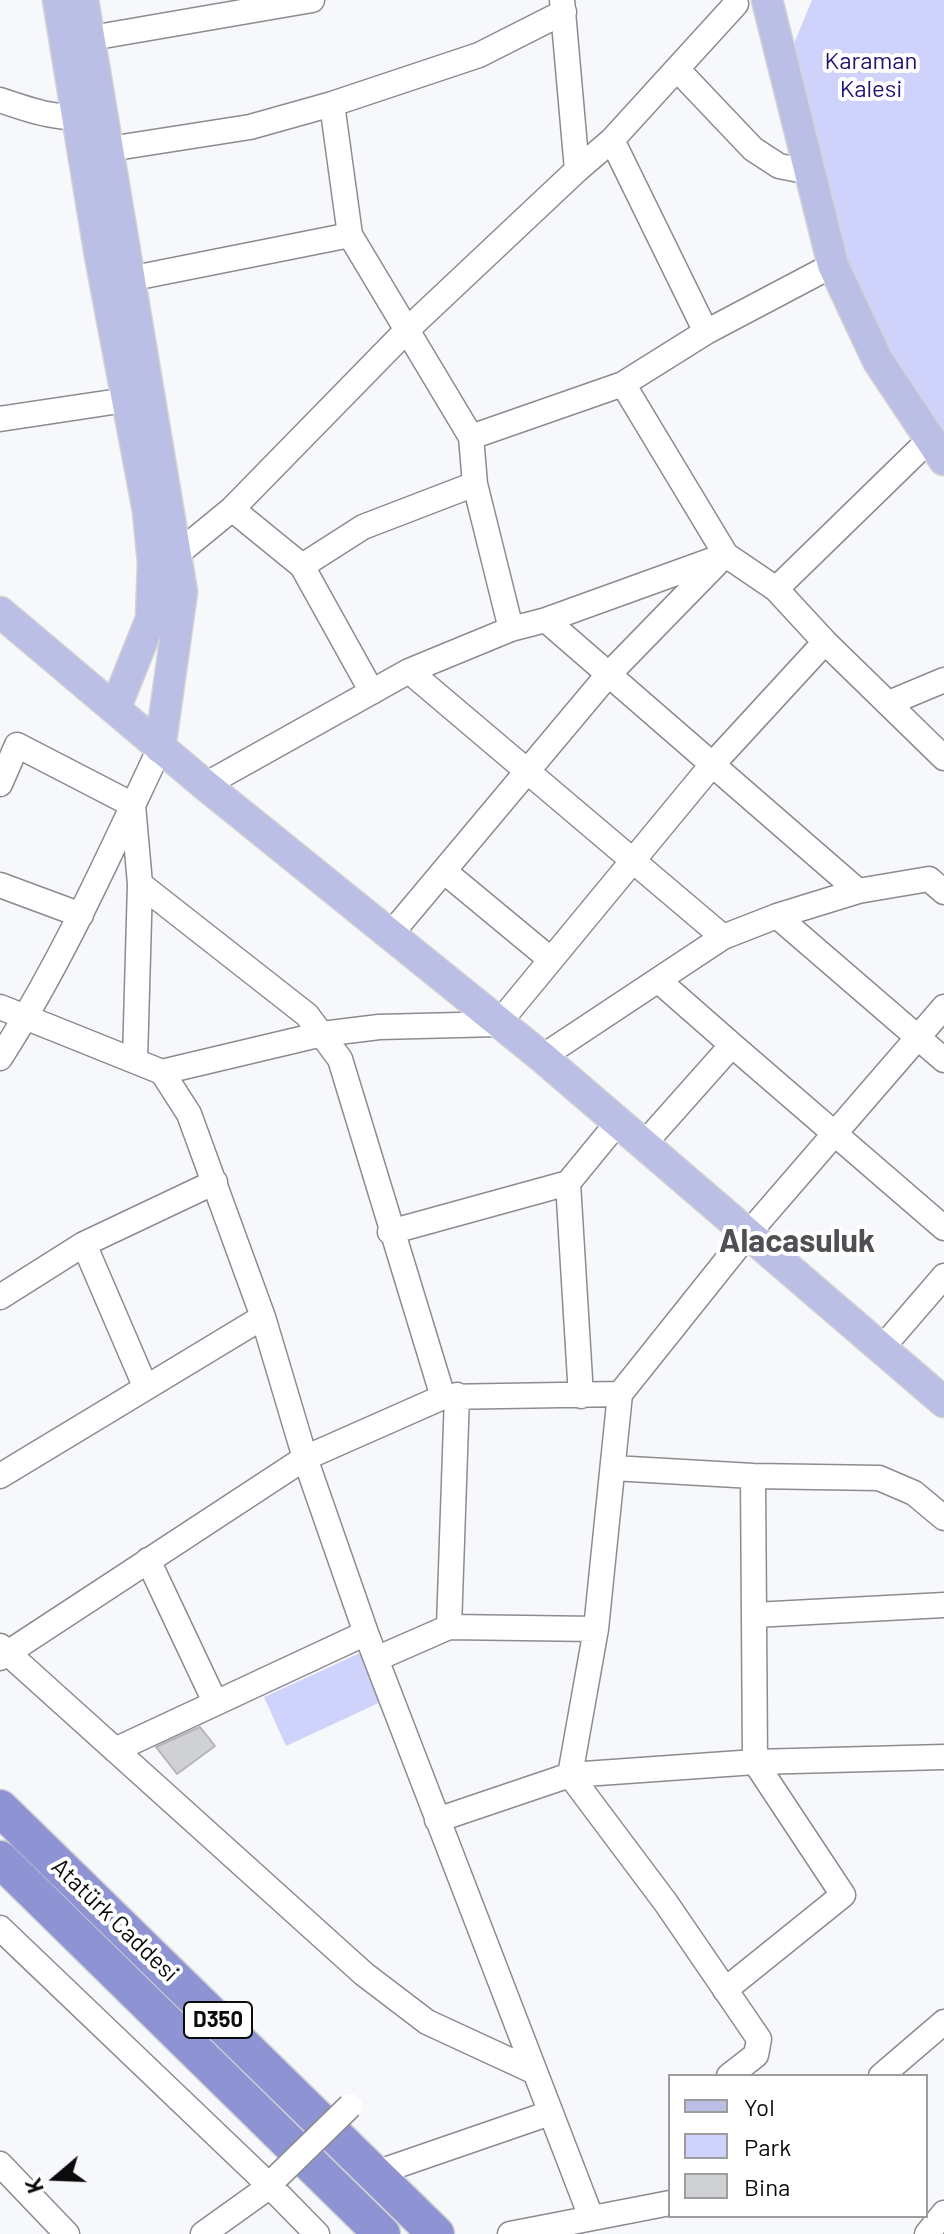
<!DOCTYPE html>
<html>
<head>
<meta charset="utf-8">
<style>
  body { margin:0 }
  #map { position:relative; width:944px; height:2234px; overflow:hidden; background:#f7f8fc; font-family:Barlow,sans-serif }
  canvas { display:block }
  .legend { position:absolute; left:668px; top:2074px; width:260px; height:144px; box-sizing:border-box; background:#fff; border:2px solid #9d9d9e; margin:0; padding:10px 14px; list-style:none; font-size:24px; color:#0b0b0c }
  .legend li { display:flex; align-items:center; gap:16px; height:40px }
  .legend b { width:40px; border:2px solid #9d9d9e }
  .north { position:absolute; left:16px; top:2138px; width:80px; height:80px; -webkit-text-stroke:6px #fff; paint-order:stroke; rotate:251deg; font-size:22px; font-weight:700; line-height:32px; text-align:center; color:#0b0b0c }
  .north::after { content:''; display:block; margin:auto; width:28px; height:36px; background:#0b0b0c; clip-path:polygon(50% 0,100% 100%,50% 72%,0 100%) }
</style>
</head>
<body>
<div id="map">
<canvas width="944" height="2234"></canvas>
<ul class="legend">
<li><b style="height:10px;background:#bbbee5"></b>Yol</li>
<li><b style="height:22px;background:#cfd3fc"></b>Park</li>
<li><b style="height:22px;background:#d0d1d4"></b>Bina</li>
</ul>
<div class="north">K</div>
</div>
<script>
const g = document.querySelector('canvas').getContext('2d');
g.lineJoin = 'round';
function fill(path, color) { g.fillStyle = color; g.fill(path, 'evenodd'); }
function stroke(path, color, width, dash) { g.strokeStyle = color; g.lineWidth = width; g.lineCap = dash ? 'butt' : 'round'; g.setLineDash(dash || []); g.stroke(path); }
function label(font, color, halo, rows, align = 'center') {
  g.font = font + ' Barlow,sans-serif'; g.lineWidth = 8; g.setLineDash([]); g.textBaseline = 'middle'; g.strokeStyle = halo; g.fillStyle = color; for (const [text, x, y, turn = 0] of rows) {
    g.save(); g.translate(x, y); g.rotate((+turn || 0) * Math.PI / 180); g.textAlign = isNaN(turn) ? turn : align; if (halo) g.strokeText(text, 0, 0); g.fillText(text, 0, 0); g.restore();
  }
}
fill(new Path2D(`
  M812 0H944V431L921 408 848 280 790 53Z
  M360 1653 383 1701 286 1746 264 1697Z`), '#cfd3fc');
const building = new Path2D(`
  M200 1727 215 1746 177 1774 156 1747Z`);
fill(building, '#d0d1d4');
stroke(building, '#b4b5b9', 2);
const minor = new Path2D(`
  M562 0 577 170
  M74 41 312 0
  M677 69 753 149 779 166 810 172
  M0 100C32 111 61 121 95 116
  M612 140 706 332
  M90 152 250 127 332 104 479 55 564 12
  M350 235 471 437 475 484 511 629
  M129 279 350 235 332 104
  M623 384 726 555 776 589 825 642 944 758
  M0 419 126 400
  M471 437 623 384 706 332 833 265
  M232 509 302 566 372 692
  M161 560 176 555 232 509 408 329 577 170 612 140 736 4
  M302 566 363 527 475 484
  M776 589 929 440
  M546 620 858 891
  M409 671 723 937
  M889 703 944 680
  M0 784 17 745 133 805 140 884 135 1060
  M205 785 409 671 511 629 546 620 726 555
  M445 872 550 959
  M140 884 307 1015 340 1059 443 1397
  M0 885 81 915
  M777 916 944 1060
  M390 935 607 676 721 559
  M0 1007 162 1072 189 1114 263 1317 305 1458 366 1633 591 2217
  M732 1045 944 1228
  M542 1057 723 937 777 916 858 891 929 879 944 892
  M0 1058C63 960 110 853 160 748
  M162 1072 322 1034 379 1027 498 1024 711 766 825 642
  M644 1144 732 1045 659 981
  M390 1232 568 1183
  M84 1244 145 1386
  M0 1297 84 1244 215 1182
  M882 1348 944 1276
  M581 1396 568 1183 618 1122
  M613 1468 753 1476 879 1478 914 1493 944 1518
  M0 1476 263 1317
  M148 1560 215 1702
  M754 1615 944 1605
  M449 1627 457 1395
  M0 1646 364 1974 427 2022 533 2071
  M0 1658 305 1458 443 1397 620 1394
  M376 1659 449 1627 596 1629
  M115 1750 366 1633
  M437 1820 570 1775 755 1762 944 1757
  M0 1928 270 2186 317 2234
  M725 1990 843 1895 755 1762 753 1476
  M729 2076 756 2055 759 2039 666 1903 570 1775 596 1629 620 1394 747 1235 944 1007
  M881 2076 944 2022
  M0 2164 67 2234
  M373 2174 550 2113
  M203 2234 270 2186
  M510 2234 670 2203
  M927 2234 944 2213`);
const major = new Path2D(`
  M58 0 100 256 148 511 153 563 151 619 115 709
  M83 0 182 592 160 748
  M767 0 833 265 878 361 944 460
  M0 612 205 785 542 1057 944 1402`);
const highway = new Path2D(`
  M0 1808 436 2234
  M0 1859 382 2234`);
stroke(minor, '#8c8c90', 27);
stroke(major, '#d3d3d3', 33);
stroke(highway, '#d3d3d3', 39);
stroke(minor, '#fff', 24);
stroke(major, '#bbbee5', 30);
stroke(highway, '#8e93d4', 36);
const minorBridge = new Path2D(`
  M277 2177 350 2106`);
stroke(minorBridge, '#8c8c90', 27, []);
stroke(minorBridge, '#fff', 24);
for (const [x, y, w] of [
  [218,2020,68]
]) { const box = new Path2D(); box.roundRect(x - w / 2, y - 18, w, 36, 6); g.fillStyle = '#fff'; g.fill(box); stroke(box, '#0b0b0c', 2); }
label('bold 22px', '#0b0b0c', null, [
  ["D350",218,2020]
]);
label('24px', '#231070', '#fff', [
  ["Karaman",871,61],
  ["Kalesi",871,89]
]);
label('24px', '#0b0b0c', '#fff', [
  ["Atatürk Caddesi",115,1920,44]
]);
label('bold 32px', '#505054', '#fff', [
  ["Alacasuluk",797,1241]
]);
</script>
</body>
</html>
